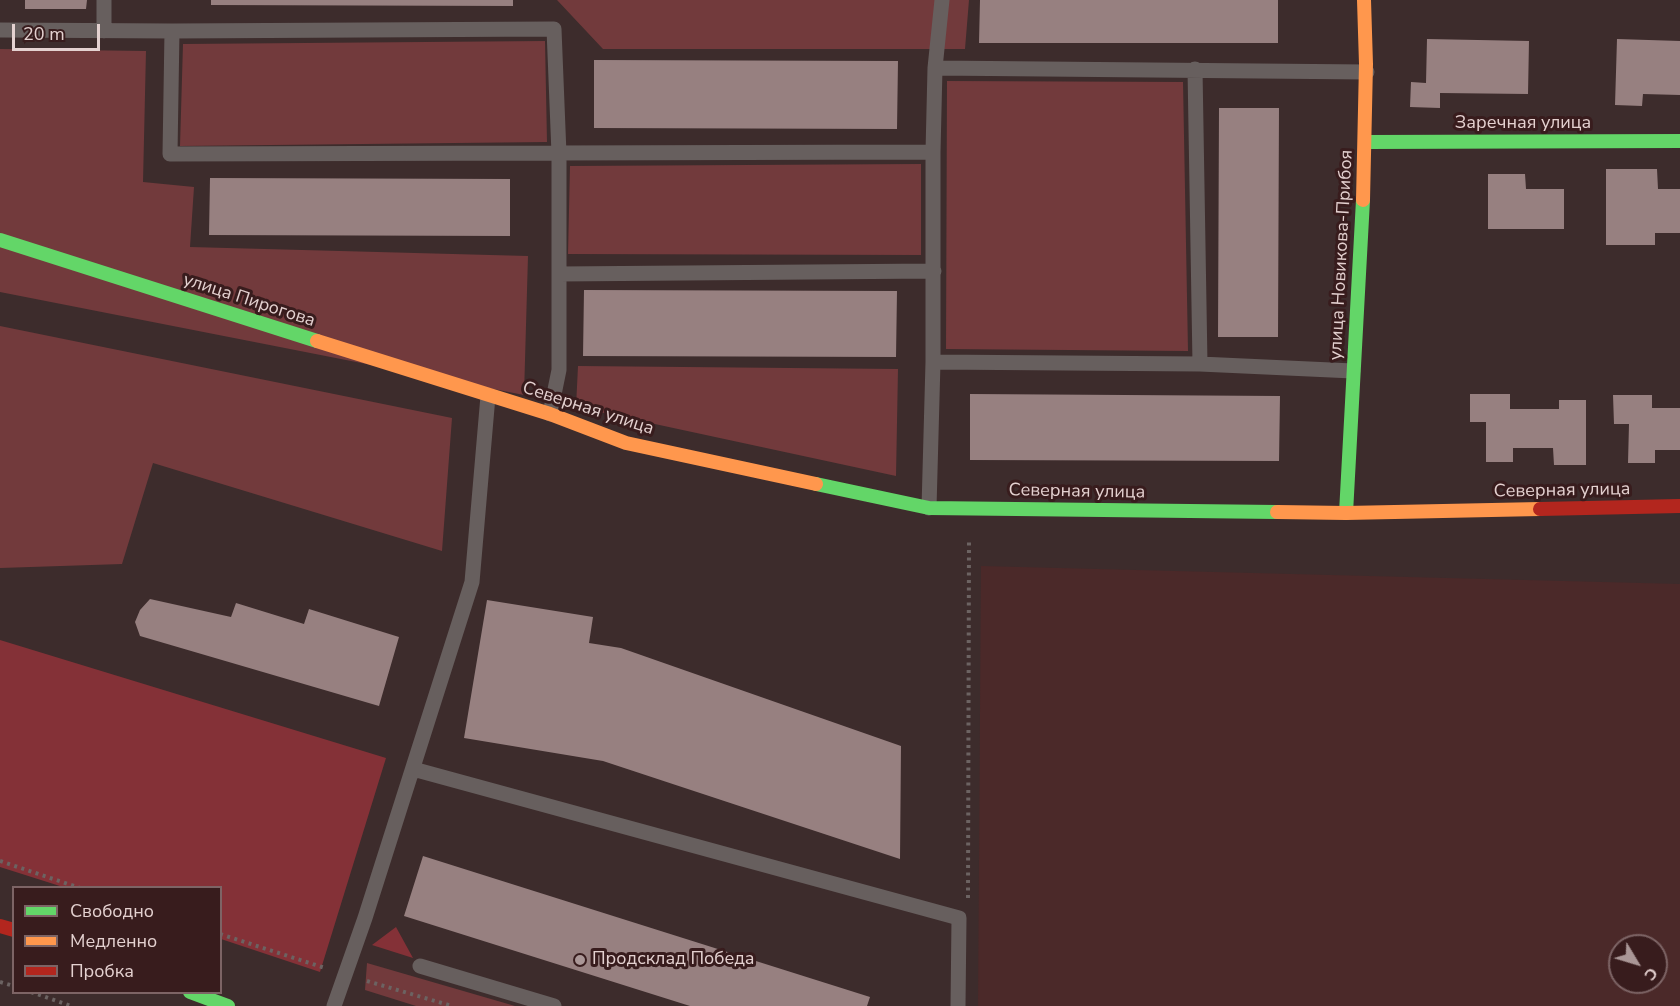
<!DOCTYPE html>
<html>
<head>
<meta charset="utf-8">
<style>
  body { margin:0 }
  #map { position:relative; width:1680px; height:1006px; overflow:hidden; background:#3d2c2c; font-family:"Nunito Sans",sans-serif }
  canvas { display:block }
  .legend { position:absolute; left:12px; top:886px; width:210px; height:108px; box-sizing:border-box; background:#381c1d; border:2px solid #7d6465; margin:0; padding:8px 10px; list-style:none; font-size:18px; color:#e4d1d0 }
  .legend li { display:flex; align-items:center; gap:12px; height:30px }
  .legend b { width:30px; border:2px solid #7d6465 }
  .north { position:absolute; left:1608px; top:934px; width:60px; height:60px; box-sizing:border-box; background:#381c1d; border:2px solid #7d6465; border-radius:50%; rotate:128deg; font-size:16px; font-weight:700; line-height:24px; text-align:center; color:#e4d1d0 }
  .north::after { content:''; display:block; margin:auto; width:21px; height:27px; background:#aa9797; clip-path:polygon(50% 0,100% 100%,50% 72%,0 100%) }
  .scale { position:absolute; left:12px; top:24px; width:88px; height:27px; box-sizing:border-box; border:3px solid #e4d1d0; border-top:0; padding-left:8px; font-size:18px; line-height:21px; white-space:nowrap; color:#e4d1d0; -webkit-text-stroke:4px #381c1d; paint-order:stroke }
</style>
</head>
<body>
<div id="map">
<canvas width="1680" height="1006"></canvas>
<ul class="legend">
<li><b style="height:8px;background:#63d668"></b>Свободно</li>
<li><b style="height:8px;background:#ff974d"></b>Медленно</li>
<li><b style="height:8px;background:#b3261e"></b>Пробка</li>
</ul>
<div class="north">С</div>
<div class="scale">20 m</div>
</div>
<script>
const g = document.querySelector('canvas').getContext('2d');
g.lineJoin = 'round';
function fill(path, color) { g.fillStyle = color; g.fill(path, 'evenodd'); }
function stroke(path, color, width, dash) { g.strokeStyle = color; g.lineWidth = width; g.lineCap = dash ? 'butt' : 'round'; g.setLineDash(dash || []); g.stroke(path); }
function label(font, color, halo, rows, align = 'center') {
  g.font = font + ' "Nunito Sans",sans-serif'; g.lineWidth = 6; g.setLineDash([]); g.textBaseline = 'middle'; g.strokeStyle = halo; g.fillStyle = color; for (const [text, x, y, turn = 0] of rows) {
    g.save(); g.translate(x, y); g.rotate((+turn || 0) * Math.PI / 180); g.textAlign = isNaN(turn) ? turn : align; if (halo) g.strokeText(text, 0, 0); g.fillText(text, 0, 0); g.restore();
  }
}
fill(new Path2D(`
  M981 566 1680 584V1006H978ZM1620 946H1656V982H1620Z`), '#4b2929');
fill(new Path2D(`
  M557 0H969L965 49H603Z
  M545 41 547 142 180 146 183 44Z
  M0 49 146 51 143 182 194 187 190 247 528 256 524 395 0 292Z
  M947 81 1183 82 1188 351 946 349Z
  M921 164V255L568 254 570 166Z
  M0 326 452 418 442 551 153 463 122 564 0 568Z
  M578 366 898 369 896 476 576 407Z
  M367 963 515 1006H416L365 990Z`), '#723a3c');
fill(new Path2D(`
  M0 640 386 758 320 972 221 939 220 888 63 887 0 867Z
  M396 927 413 958 372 945Z`), '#843137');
fill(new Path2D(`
  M25 0H87L86 9H25Z
  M211 0H513V6L211 5Z
  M980 0H1278V43H979Z
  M1427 39 1529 41 1528 94 1440 93V108L1410 107 1411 82 1426 83Z
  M1617 39 1680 41V95L1643 94 1642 106 1615 105Z
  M594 60 898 61 897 129 594 128Z
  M1219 108H1279L1278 337H1218Z
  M1606 169H1657L1658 189H1680V233H1655V245H1606Z
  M1488 174H1525L1526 189H1564V229H1488Z
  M210 178 510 179V236L209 235Z
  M584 290 897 291 896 357 583 356Z
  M970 394 1280 396 1279 461 970 460Z
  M1470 394H1510V409H1559V400H1586V465H1554L1553 448H1513V462H1486V422H1470Z
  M1613 395H1652V408H1680V450H1655V463H1628L1629 424H1614Z
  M150 599 231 617 236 603 304 624 309 609 399 637 379 706 140 636 135 622 140 610Z
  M487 600 593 617 589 643 621 648 901 746 900 859 603 761 464 738Z
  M423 856 870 997 867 1006H690L404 916Z`), '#978080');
stroke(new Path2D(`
  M0 861 80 888
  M968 898 969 539
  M220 934 325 968
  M367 981 452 1006
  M0 982 14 986
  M31 992 71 1006`), '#6c6362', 4, [3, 4.5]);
stroke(new Path2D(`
  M104 0V31
  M0 30 172 31 170 154 933 152V362
  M172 31 554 29 559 154V370L550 414
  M935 68 942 0
  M1195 69 1200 364
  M933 152 935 68 1367 72
  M559 274 934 271
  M929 508 933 362 1200 364 1353 371
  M413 769 959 918 958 1006
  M420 966 554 1006
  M334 1006 365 918 472 582 488 396`), '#675f5e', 15);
stroke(new Path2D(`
  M1367 142 1680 141
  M0 240 317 341
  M816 484 929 508 1277 512
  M1346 513 1363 200
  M190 992 228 1006`), '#63d668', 14);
stroke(new Path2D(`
  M1363 200 1366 64 1364 0
  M317 341 550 414 626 443 816 484
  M1277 512 1346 513 1540 509`), '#ff974d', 14);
stroke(new Path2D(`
  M1540 509 1680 506
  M0 926 14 930`), '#b3261e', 14);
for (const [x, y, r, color] of [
  [580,960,6,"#aa9797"]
]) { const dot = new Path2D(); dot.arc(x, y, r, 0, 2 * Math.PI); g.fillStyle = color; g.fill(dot); stroke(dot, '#381c1d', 2); }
label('18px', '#e4d1d0', '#381c1d', [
  ["Заречная улица",1523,124],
  ["улица Новикова-Прибоя",1342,255,-87],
  ["улица Пирогова",249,301,18],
  ["Северная улица",588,409,18],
  ["Северная улица",1562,491,-1],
  ["Северная улица",1077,492,1]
]);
label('18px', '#e4d1d0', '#381c1d', [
  ["Продсклад Победа",592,960]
], 'left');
</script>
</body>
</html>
